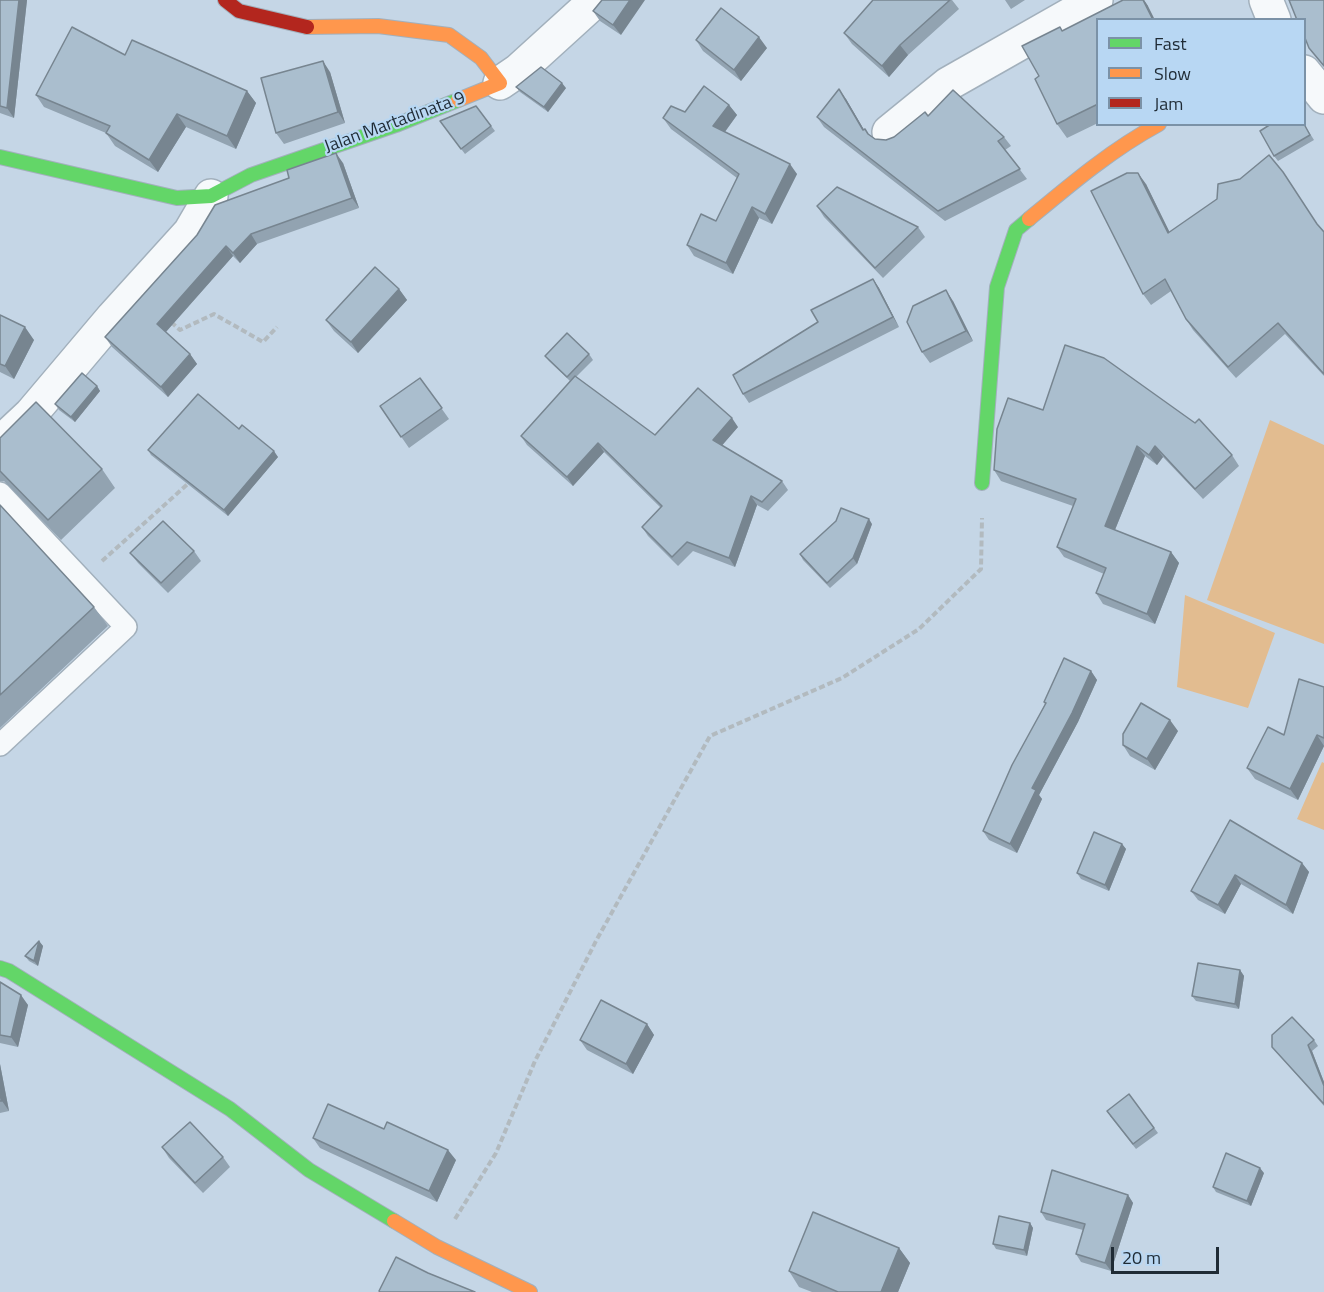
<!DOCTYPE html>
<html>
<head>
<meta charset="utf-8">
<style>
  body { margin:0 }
  #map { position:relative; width:1324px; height:1292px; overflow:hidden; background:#c5d6e6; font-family:"Titillium Web",sans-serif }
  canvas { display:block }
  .legend { position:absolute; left:1096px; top:18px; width:210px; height:108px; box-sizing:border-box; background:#b8d7f3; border:2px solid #7b92a7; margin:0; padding:8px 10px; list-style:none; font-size:18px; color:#1f2b35 }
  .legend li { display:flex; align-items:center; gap:12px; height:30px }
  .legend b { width:30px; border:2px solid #7b92a7 }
  .scale { position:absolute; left:1111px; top:1247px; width:108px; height:27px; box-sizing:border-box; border:3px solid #1f2b35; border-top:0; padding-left:8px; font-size:18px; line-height:21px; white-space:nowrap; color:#1f2b35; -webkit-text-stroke:4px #b8d7f3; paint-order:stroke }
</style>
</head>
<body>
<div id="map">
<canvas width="1324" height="1292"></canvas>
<ul class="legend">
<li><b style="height:8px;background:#63d668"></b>Fast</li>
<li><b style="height:8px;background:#ff974d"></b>Slow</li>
<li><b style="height:8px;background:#b3261e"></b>Jam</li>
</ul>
<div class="scale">20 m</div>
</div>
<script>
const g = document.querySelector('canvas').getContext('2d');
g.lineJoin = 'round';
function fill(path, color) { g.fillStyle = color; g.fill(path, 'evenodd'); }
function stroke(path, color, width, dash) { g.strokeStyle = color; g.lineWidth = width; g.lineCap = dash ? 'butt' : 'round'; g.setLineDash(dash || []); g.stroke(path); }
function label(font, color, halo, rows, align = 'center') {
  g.font = font + ' "Titillium Web",sans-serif'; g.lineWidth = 4.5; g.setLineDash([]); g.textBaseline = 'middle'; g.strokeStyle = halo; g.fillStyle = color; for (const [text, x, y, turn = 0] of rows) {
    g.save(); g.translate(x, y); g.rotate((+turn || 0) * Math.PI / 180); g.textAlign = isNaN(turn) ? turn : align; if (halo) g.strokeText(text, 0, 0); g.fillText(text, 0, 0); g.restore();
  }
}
fill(new Path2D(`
  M1270 420 1324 445V644L1207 600Z
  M1185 595 1275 633 1248 708 1177 687Z
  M1322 762 1324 763V830L1297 819Z`), '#e2bc90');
const lane = new Path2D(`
  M0 493 126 627 0 745`);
const street = new Path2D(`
  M1266 0 1274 20
  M1304 72 1324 97
  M500 83 519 70 596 0
  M889 132 948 84 1096 0
  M0 443 31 414 113 317 190 232 211 196`);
const fast = new Path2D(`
  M0 157 177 198 211 196 251 175 396 125 458 100
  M982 483 997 287 1016 230 1029 219
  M0 968 9 971 230 1109 309 1170 394 1221`);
const slow = new Path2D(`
  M307 27 378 26 449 35 481 58 500 83 458 100
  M1029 219C1071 184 1111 150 1159 124
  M394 1221 437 1247 530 1292`);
const jam = new Path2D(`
  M225 0 239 11 307 27`);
stroke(lane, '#a2b0bc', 24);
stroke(street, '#a2b0bc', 36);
stroke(fast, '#a2b0bc', 16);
stroke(slow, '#a2b0bc', 16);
stroke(jam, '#a2b0bc', 16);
stroke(new Path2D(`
  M171 322 180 330 214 314 263 342 277 327
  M102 561 190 482
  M455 1219 496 1153 535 1061 596 941 710 736 842 678 919 629 981 569 982 518`), '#b2babf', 4, [6, 3]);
stroke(lane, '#f6f9fb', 21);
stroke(street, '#f6f9fb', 33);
stroke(fast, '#63d668', 14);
stroke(slow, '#ff974d', 14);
stroke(jam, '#b3261e', 14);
fill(new Path2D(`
  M0 0H27L14 118 0 113Z
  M602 0 621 35 600 21 593 11Z
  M873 0H952L959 9 908 55 889 77 852 44 844 33Z
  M1005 0H1025L1011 9Z
  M1123 0H1144L1148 6 1098 20V123L1067 138 1057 124 1039 76 1060 27 1063 31Z
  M696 40 767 48 741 81 703 51Z
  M125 55 247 91 256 103 236 149 186 127 158 172 115 146 106 133 44 107 36 95Z
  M330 72 345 123 284 144 276 133Z
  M516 87 566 88 548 112 520 92Z
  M846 99 864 130 875 139 886 140 894 137 928 116 1004 137 1011 146 1005 150 1027 179 945 221 824 127 817 117Z
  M729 105 737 115 725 132 797 174 772 224 759 218 733 274 694 256 687 245 716 221 737 178 671 129 663 118 685 112Z
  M476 106 495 131 465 154 440 121Z
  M1271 124H1304L1314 140 1278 161 1274 156Z
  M343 163 359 208 257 244 240 263 233 256 166 332 190 354 197 364 168 397 112 347 105 337 197 235Z
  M1146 184 1169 232H1324V376L1285 334 1236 378 1193 330 1186 319 1171 291 1151 305 1143 294Z
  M817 206 918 227 925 237 883 278 824 217Z
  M873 279 879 288 899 327 749 403 743 394 818 322Z
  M399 289 407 300 358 353 334 331 326 320Z
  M953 301 973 341 930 363 922 352Z
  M0 315 34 340 14 379 0 372Z
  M589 354 593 360 576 377 655 435 738 427 722 445 782 481 788 490 768 511 757 505 735 567 693 551 678 566 648 536 642 527 661 508 604 452 573 486 527 445 521 436 570 381 549 361 545 356Z
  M420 378 449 419 409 448 380 406Z
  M97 386 100 391 75 422 59 410 55 404Z
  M1043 410 1232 455 1239 466 1203 499 1163 457 1157 465 1145 456 1115 530 1171 552 1179 563 1155 624 1103 604 1096 593 1104 574 1064 557 1057 547 1073 506 1001 481 994 470Z
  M239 429 278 457 228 516 151 455 148 450Z
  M0 438 102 469 115 488 61 540 4 481H0Z
  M0 505 94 607 108 626 0 728Z
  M872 524 857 564 830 588 803 560 800 554Z
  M194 551 201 561 168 593 138 563 130 553Z
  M1091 671 1097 680 1078 722 1039 795 1042 799 1017 853 989 840 983 831 1045 704 1044 702Z
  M1324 687V746L1298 800 1255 779 1247 768 1284 735Z
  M1178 731 1155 770 1130 756 1123 745Z
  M1230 820 1302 863 1309 872 1293 914 1241 884 1225 914 1198 900 1191 891Z
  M1122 844 1126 849 1109 891 1081 879 1077 873Z
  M39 941 43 946 38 966 29 961 25 956Z
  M1240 970 1244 976 1239 1009 1196 1001 1192 996Z
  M0 982 28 1005 18 1047 0 1043Z
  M647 1024 654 1035 633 1074 587 1050 580 1040Z
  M1314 1040 1318 1046 1312 1051 1324 1082V1106L1272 1047Z
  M0 1064 9 1111 0 1113Z
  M1129 1094 1158 1133 1136 1149 1110 1116Z
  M313 1138 456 1160 437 1202 320 1148Z
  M162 1147 223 1157 230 1167 203 1193 169 1158Z
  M1264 1173 1251 1206 1216 1192 1213 1187Z
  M1128 1195 1133 1203 1111 1271 1081 1262 1076 1254 1083 1230 1046 1220 1041 1212Z
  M1030 1223 1033 1228 1027 1256 996 1249 993 1244Z
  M899 1248 910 1263 898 1292H812L799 1287 789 1271Z`), '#92a3b1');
fill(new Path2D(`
  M19 0H27L14 118 7 108Z
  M630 0H645L621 35 613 25Z
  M1143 0H1144L1148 6 1155 20H1153Z
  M759 37 767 48 741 81 734 70Z
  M900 45 908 55 889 77 882 66Z
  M323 61 330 72 345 123 338 112Z
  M562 83 566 88 548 112 544 107Z
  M839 89 846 99 870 140 863 130Z
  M247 91 256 103 236 149 227 136Z
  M729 105 737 115 721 137 713 126Z
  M177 114 186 127 158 172 149 160Z
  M336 153 343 163 359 208 352 198Z
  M790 164 797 174 772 224 765 214Z
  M1138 173 1146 184 1175 243 1168 233Z
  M752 207 759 218 733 274 726 263Z
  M251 234 257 244 240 263 233 253Z
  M226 246 233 256 164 334 157 324Z
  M873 279 879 288 899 327 893 317Z
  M399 289 407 300 358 353 351 342Z
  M946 290 953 301 973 341 966 331Z
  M25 327 34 340 14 379 5 366Z
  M190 354 197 364 168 397 161 387Z
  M97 386 100 391 75 422 71 417Z
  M732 418 738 427 719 449 713 440Z
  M598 443 604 452 573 486 567 477Z
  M1137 446 1145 456 1112 537 1105 526Z
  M1155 446 1163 457 1157 465 1149 455Z
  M274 451 278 457 228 516 224 510Z
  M751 496 757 505 735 567 729 558Z
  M869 519 872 524 857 564 853 558Z
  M1171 552 1179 563 1155 624 1147 614Z
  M1091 671 1097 680 1078 722 1039 795 1042 799 1017 853 1010 844 1032 788Z
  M1170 720 1178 731 1155 770 1147 759Z
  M1317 735 1324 746 1298 800 1290 789Z
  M1122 844 1126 849 1109 891 1105 885Z
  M1302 863 1309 872 1293 914 1286 905Z
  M1235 875 1241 884 1225 914 1218 905Z
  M39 941 43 946 38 966 34 961Z
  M1240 970 1244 976 1239 1009 1235 1004Z
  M21 995 28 1005 18 1047 11 1037Z
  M647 1024 654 1035 633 1074 626 1064Z
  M1308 1045 1312 1051 1324 1082V1086Z
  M0 1064 9 1111 2 1101 0 1089Z
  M448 1150 456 1160 437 1202 429 1191Z
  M1260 1168 1264 1173 1251 1206 1247 1201Z
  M1128 1195 1133 1203 1111 1271 1105 1263Z
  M1030 1223 1033 1228 1027 1256 1024 1250Z
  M899 1248 910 1263 898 1292H881Z`), '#778590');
const building = new Path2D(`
  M0 0H19L7 108 0 106Z
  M602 0H630L613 25 593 11Z
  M873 0H950L900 45 882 66 844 33Z
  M1123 0H1143L1153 20H1098V104L1057 124 1035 79 1039 76 1022 46 1060 27 1062 31Z
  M1289 0H1324V66L1309 48 1305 38V20H1297Z
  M721 8 759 37 734 70 696 40Z
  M72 27 125 55 132 40 247 91 227 136 177 114 149 160 106 133 110 126 36 95Z
  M323 61 338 112 276 133 261 78Z
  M541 67 562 83 544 107 516 87Z
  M704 86 729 105 713 126 790 164 765 214 752 207 726 263 687 245 701 214 716 221 739 174 663 118 671 106 685 112Z
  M839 89 863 130 865 129 868 134 875 139 886 140 894 137 925 112 928 116 953 90 1004 137 998 141 1020 169 938 211 817 117Z
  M476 106 491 126 461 149 440 121Z
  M1271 124H1304L1310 135 1274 156 1260 131Z
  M336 153 352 198 251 234 233 253 226 246 157 324 190 354 161 387 105 337 197 235 215 205 289 178 287 170Z
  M1269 155 1283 172 1317 224 1324 232V374L1278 323 1228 367 1186 319 1165 279 1143 294 1091 191 1127 173H1138L1168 233 1217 199 1218 184 1240 179Z
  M837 187 918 227 875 268 817 206Z
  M375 267 399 289 351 342 326 320Z
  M873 279 893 317 743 394 733 375 818 322 811 310Z
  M946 290 966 331 922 352 907 322 913 306Z
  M0 315 25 327 5 366 0 364Z
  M567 333 589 354 567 377 545 356Z
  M1065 345 1104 358 1195 423 1199 419 1232 455 1195 489 1155 446 1149 455 1137 446 1105 526 1171 552 1147 614 1096 593 1106 568 1057 547 1076 499 994 470 997 429 1008 398 1043 410Z
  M82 373 97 386 71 417 55 404Z
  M575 376 655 435 698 388 732 418 713 440 782 481 762 502 751 496 729 558 687 542 672 557 642 527 662 506 598 443 567 477 521 436Z
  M420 378 442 408 401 437 380 406Z
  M198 394 239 429 242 425 274 451 224 510 148 450Z
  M36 402 102 469 48 520 0 471V438Z
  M0 505 94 607 0 695Z
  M841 508 869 519 853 558 827 583 800 554 836 521Z
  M163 521 194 551 161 583 130 553Z
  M1064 658 1091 671 1072 713 1032 788 1036 790 1010 844 983 831 1012 765 1046 703 1044 702Z
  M1299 679 1324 687V738L1317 735 1290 789 1247 768 1268 727 1284 735Z
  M1141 703 1170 720 1147 759 1123 745V734Z
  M1230 820 1302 863 1286 905 1235 875 1218 905 1191 891Z
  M1094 832 1122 844 1105 885 1077 873Z
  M39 941 34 961 25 956Z
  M1198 963 1240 970 1235 1004 1192 996Z
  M0 982 21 995 11 1037 0 1035Z
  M601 1000 647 1024 626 1064 580 1040Z
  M1292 1017 1314 1040 1308 1045 1324 1086V1104L1272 1047V1035Z
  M0 1089 2 1101H0Z
  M1129 1094 1154 1128 1133 1144 1107 1111Z
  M328 1104 384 1129 387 1122 448 1150 429 1191 313 1138Z
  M190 1122 223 1157 195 1183 162 1147Z
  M1226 1153 1260 1168 1247 1201 1213 1187Z
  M1052 1170 1128 1195 1105 1263 1076 1254 1085 1224 1041 1212Z
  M813 1212 899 1248 881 1292H838L789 1271Z
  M999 1216 1030 1223 1024 1250 993 1244Z
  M396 1257 428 1273 475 1292H380L379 1291Z`);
fill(building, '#aabece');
stroke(building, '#778590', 1.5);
label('18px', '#1f2b35', '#b8d7f3', [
  ["Jalan Martadinata 9",395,123,-20]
]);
</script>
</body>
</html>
